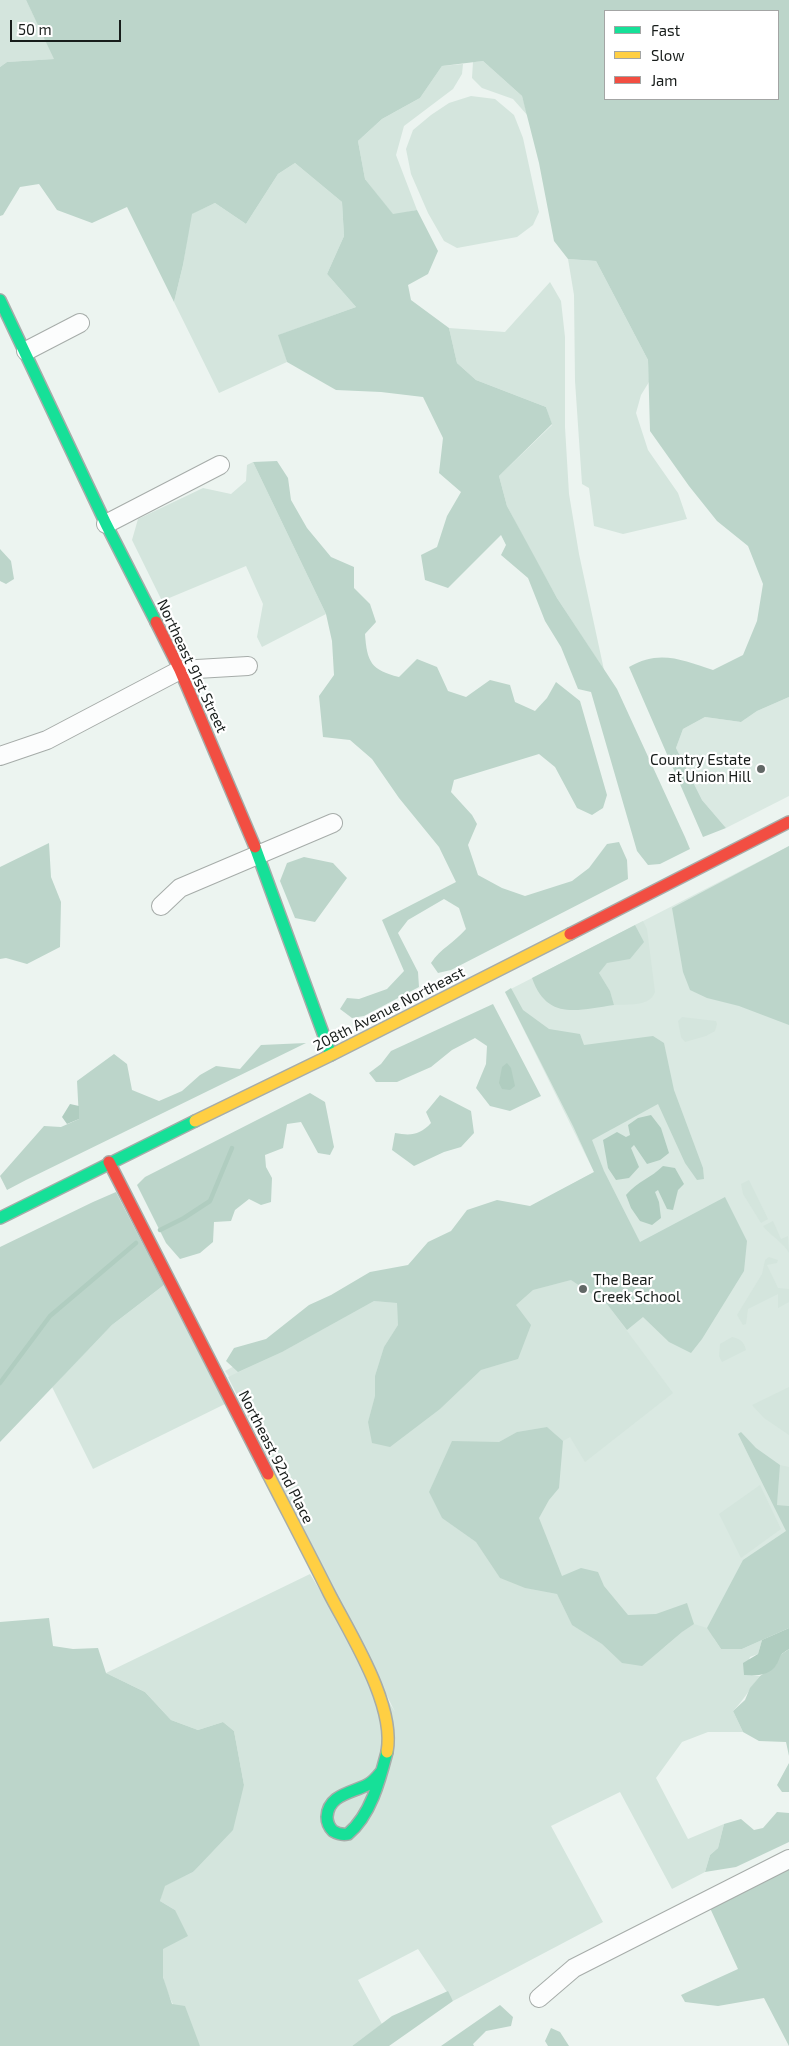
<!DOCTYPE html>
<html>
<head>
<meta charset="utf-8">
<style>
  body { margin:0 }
  #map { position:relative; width:789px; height:2046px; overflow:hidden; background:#ecf4f0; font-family:"Exo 2",sans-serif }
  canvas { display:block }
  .legend { position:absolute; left:604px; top:10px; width:175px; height:90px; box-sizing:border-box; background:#fff; border:1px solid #a3a5a4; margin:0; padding:6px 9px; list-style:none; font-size:15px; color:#181d1b }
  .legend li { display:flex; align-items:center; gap:10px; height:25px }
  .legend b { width:25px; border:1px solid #a3a5a4 }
  .scale { position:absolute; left:10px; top:20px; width:111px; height:22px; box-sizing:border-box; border:2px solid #181d1b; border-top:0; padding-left:6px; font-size:15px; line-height:18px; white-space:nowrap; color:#181d1b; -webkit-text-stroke:4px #fff; paint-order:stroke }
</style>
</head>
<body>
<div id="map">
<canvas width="789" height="2046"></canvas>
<ul class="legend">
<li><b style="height:6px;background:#16e098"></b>Fast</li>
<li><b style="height:6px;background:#ffcf43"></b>Slow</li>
<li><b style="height:6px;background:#f24e42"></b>Jam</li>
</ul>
<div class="scale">50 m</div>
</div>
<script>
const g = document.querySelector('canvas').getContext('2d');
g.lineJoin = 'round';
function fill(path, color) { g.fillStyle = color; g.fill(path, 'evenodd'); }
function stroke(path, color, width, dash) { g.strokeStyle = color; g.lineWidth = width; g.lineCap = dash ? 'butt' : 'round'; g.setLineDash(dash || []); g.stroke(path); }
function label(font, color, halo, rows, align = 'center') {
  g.font = font + ' "Exo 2",sans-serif'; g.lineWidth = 4.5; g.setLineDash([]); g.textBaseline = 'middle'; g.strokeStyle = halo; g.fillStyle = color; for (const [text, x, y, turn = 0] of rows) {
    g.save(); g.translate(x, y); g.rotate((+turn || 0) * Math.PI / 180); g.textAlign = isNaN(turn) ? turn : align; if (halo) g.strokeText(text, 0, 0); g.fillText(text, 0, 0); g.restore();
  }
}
fill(new Path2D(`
  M789 697V796L726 828 702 800 676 748 683 729 705 717 741 722 757 711Z
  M789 846V1601L505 1740 225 1371 594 1172 505 992Z`), '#dae9e2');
fill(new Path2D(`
  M0 0H26L55 59 7 62 0 67Z
  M483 61 522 96 528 116 513 99 482 88 472 78 473 62Z
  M463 64 462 74 453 89 404 126 396 155 417 210 393 215 365 179 358 141 382 119 420 98 442 66Z
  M471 96 495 99 514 115 523 138 539 212 533 225 517 237 457 248 444 241 428 213 411 174 406 149 413 130 431 115 449 103Z
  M295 163 342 202 344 236 327 274 356 307 279 335 287 362 219 393 174 302 183 265 191 214 215 203 246 224 278 174Z
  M568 259 596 261 648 360 649 382 641 395 636 413 648 450 678 493 687 519 623 534 594 526 589 488 582 484 575 381 574 295Z
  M550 282 561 301 565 337V427L569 494 579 554 604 670 557 598 530 550 507 506 499 476 552 425 546 407 476 380 457 363 449 328 505 332Z
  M253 462 326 614 262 647 257 637 263 604 246 566 162 601 132 540 138 519 203 488 231 494 246 481 247 465Z
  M643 921 647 929 655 992C650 1007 628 1004 614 1005L610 991 599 973 607 963 643 943 635 925Z
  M682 1017 716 1021 717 1024 715 1031 706 1036 685 1042 681 1037 678 1021Z
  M749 1180 768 1219 761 1223 743 1194 741 1184Z
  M773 1221 781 1239 788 1236 789 1253C785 1244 770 1235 763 1226Z
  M769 1257 778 1260 777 1263 767 1265 778 1288 789 1289V1302L778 1308V1294L748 1309 746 1324 743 1325 737 1315 762 1274 765 1260Z
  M571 1280 607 1304 673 1393 585 1462 570 1437 563 1441 547 1427 517 1432 499 1442 440 1468 429 1492 442 1518 476 1542 500 1578 525 1588 557 1594 572 1625 602 1644 622 1663 665 1647 682 1632 694 1624 707 1628 721 1649H742L762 1640 758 1654 750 1657 744 1675 760 1676C750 1688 744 1700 733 1711L743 1732H708L682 1742 656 1778 688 1839 724 1824 718 1848 710 1855 705 1872 672 1889 620 1792 551 1826 603 1922 453 2001 418 1949 358 1980 382 2024 352 2046H200C180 2019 155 1984 163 1947 166 1935 171 1923 175 1910L160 1901 164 1886 193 1872 244 1785 234 1731 223 1722 198 1730 171 1720 145 1692 106 1673 310 1574 395 1712 228 1377 282 1352 374 1301 397 1303 398 1325 384 1347 375 1376V1396L368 1422 440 1409 481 1370 518 1359 516 1305 533 1290Z
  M164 1285 225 1404 93 1469 52 1387 112 1325Z
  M732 1337C741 1339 744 1342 746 1350L722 1362 719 1356 720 1344Z
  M789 1387V1435L764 1418 752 1405Z
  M780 1465 789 1467V1506L777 1505Z
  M760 1485 781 1529 741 1558 719 1514Z`), '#d4e5dd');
fill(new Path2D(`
  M26 0H789V697L757 711 741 722 705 717 683 729 676 748 702 800 726 828 703 837 629 667C659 649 683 660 713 670L743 655 757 621 763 584 748 546 717 521 689 486 650 431 648 360 596 261 568 259 554 241 539 163 522 96 483 61 442 66 420 98 382 119 358 141 365 179 393 214 417 210 438 251 428 274 408 285 411 300 449 328 457 363 476 380 546 407 552 424 499 476 507 506 557 598 617 689 685 837 690 849 660 864 648 865 637 851 591 692 578 689 561 647 545 621 528 578 501 555 506 545 501 535 448 588 425 580 421 555 437 547 447 516 461 492 439 473 443 438 423 397 381 392 336 390 287 362 278 335 356 307 327 274 344 236 342 202 295 163 278 174 246 224 215 203 192 214 183 265 174 302 127 207 92 223 57 210 39 184 20 187 3 215 0 216V67L7 62 54 59ZM605 11H778V99H605Z
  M277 461 288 478 291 500 307 528 331 557 354 567V588L370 604 376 622 365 634C367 662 371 670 399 677L417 659 437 667 448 691 466 697 490 680 510 685 515 702 535 711 547 698 556 682 580 701 607 795 603 808 592 815 577 808 555 767 539 754 454 780 451 792 472 815 477 824 468 845 478 875 502 888 525 896 572 881 589 868 607 844 619 842 627 860 628 879 451 970 438 973 431 963C441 948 454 943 466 929L459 908 444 899 408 920 398 933 418 972 419 987 364 1016 352 1018 340 1009 347 998 359 999 387 989 404 971 382 920 456 882 439 847 399 798 372 759 350 740 323 737 319 696 334 675 332 641 326 614 253 462Z
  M0 549 11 561 14 579 6 584 0 581Z
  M49 843 51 877 61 902 60 947 27 964 6 958 0 959V867Z
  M789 846V1025L739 1006 707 998 690 990 683 972 672 908Z
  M304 857 333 863 347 878 315 922 295 918 280 881 287 863Z
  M635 925 644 942 630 959 607 963 599 973 610 991 614 1005C578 1010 547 1021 532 978Z
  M511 988 523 1010 549 1029 580 1034 584 1045 653 1036 664 1043 674 1090 703 1168 704 1179 697 1180 685 1163 658 1104 592 1140 604 1171 640 1242 725 1197 747 1241 744 1271 702 1339 691 1353 669 1342 643 1317 627 1330 607 1304 571 1280 533 1290 516 1305 531 1325 518 1359 481 1370 440 1409 390 1447 372 1443 368 1422 375 1396V1376L384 1347 398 1325 397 1303 374 1301 282 1352 238 1372 226 1361 234 1348 266 1339 309 1305 331 1295 370 1272 408 1265 428 1242 451 1231 467 1210 497 1200 530 1206 594 1172 573 1126 505 992Z
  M493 1004 541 1096 510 1111 490 1106 476 1088 486 1064 487 1046 475 1038 452 1050 431 1067 397 1082H376L369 1073 381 1064 391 1051Z
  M306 1043 26 1180 7 1190 0 1176 44 1126 61 1127 79 1119 77 1081 114 1054 127 1064 132 1090 159 1101 182 1091 200 1075 216 1066 240 1069 261 1045Z
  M310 1093 325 1102 334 1147 330 1155 318 1153 301 1122 287 1124 283 1148 265 1155 266 1167 272 1178 271 1202 261 1205 249 1199 235 1210 231 1221 214 1222 213 1242 200 1253 180 1259 166 1243 137 1185 145 1177Z
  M440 1095 471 1111 474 1133 461 1147 444 1152 414 1166 392 1150 395 1133C411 1136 420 1135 431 1123L426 1112Z
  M116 1192 164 1285 112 1325 0 1442V1247L93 1202Z
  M547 1427 563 1441 559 1488 549 1500 539 1518 562 1576 581 1568 598 1572 604 1586 628 1615 656 1614 687 1603 694 1624 682 1632 642 1666 622 1663 602 1644 572 1625 557 1594 525 1588 500 1578 476 1542 442 1518 429 1492 452 1441 499 1442 517 1432Z
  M741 1432 756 1448 780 1465 777 1505 789 1506V1628L742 1649H721L707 1628 743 1560 786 1531 738 1434Z
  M49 1618 53 1646 73 1649 98 1648 106 1673 145 1692 171 1720 198 1730 223 1722 234 1731 244 1785 233 1830 193 1872 165 1886 160 1901 175 1910 188 1936 163 1949V1977L172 2004 185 2006 200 2046H0V1622Z
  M789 1649V1756L786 1742 759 1741 743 1732 733 1711 745 1700 750 1688 760 1676 776 1665 779 1656Z
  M789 1763V1792H782L777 1785Z
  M777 1812 789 1813V1842L736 1867 705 1872 710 1855 718 1848 724 1824 741 1819 754 1830 763 1828Z
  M789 1866V2046L764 1998 718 2006 685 2002 681 1995 738 1969 710 1908Z
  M448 1991 453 2001 389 2046H352L392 2016Z
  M500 2005 513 2017 511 2026 486 2031 473 2044 474 2046H441Z
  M551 2028 560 2032 569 2046H548L545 2041Z`), '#bcd5ca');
fill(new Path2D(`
  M507 1063 511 1068 515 1086 510 1090 502 1089 499 1083 502 1067Z
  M70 1104 79 1106V1119L67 1124 62 1117Z
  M651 1115 661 1128 669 1153 660 1160 647 1164 634 1145 631 1148 639 1167 629 1178 616 1180 608 1168 603 1140 617 1132 626 1137 630 1135 628 1125 638 1118Z
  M663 1166 675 1168 684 1184 678 1190 673 1210 667 1209 658 1190 655 1192 659 1202 661 1218 652 1225 640 1221 631 1208 626 1195C638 1181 651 1178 663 1166Z
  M789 1628V1649C778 1656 782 1654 777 1664 770 1676 755 1676 744 1675L743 1663 758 1654 762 1640Z`), '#b0cdc0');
stroke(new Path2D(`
  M160 1230 184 1218 210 1201 232 1148
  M0 1383 50 1316 136 1243`), '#b0cdc0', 4.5);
const street = new Path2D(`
  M26 351 80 323
  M106 524 220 465
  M0 756 47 740 180 670 248 666
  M161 906 180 888 333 823
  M539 1998 574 1968 789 1859`);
const fast = new Path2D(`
  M0 300 106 524 156 622
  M255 847 331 1055
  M0 1218 195 1121
  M381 1772C377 1777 373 1782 367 1785 351 1793 328 1795 327 1817 327 1823 329 1827 333 1831 338 1834 343 1835 348 1834 371 1815 380 1779 387 1752`);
const slow = new Path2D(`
  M195 1121 331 1055 570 934
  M268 1474C288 1513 309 1553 329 1593 350 1634 396 1705 387 1752`);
const jam = new Path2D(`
  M156 622 180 670 255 847
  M570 934 789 822
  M109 1162 268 1474`);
stroke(street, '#a6aca9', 20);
stroke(fast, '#a6aca9', 14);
stroke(slow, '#a6aca9', 14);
stroke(jam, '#a6aca9', 14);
stroke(street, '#fcfdfd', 18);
stroke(fast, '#16e098', 11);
stroke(slow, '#ffcf43', 11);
stroke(jam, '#f24e42', 11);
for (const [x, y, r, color] of [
  [761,769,5,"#626866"],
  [583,1289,5,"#626866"]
]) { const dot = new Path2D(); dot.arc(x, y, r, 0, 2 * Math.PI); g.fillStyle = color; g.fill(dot); stroke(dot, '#fff', 2); }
label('15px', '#181d1b', '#fff', [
  ["Northeast 91st Street",192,666,65],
  ["208th Avenue Northeast",389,1009,-27],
  ["Northeast 92nd Place",276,1457,63]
]);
label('15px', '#181d1b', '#fff', [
  ["Country Estate",751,760],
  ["at Union Hill",751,777],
  ["The Bear",593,1280,"left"],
  ["Creek School",593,1297,"left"]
], 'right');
</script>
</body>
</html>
